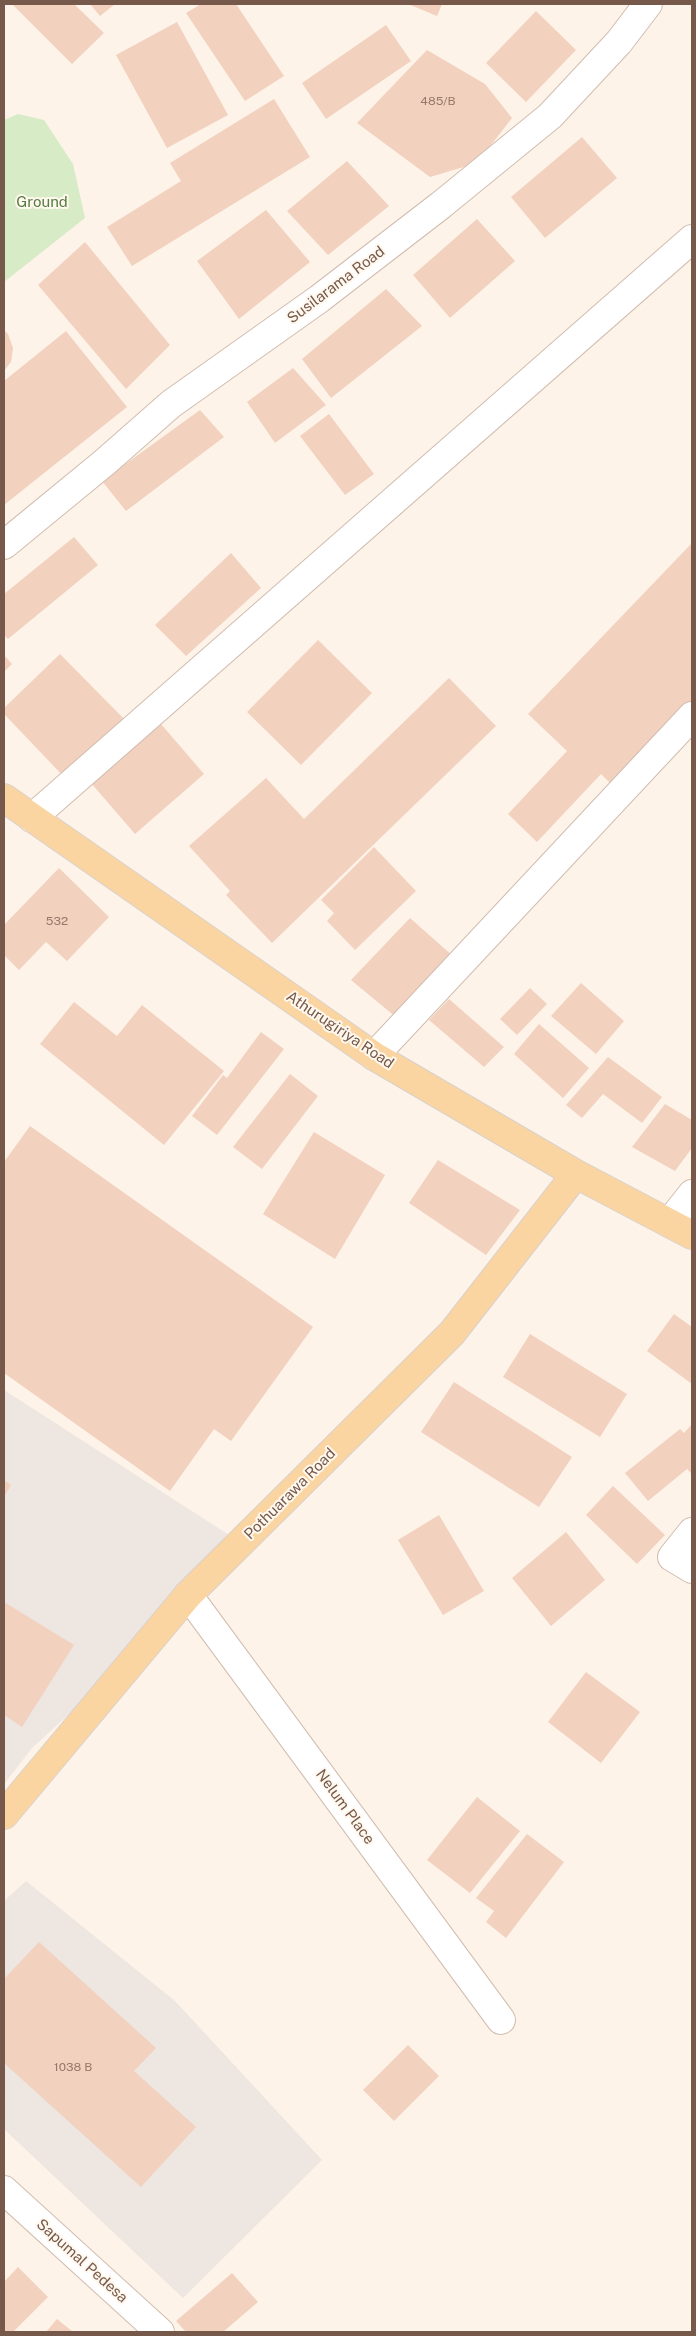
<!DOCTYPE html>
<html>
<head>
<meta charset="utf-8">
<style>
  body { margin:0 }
  #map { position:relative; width:696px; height:2336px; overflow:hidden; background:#fdf3e8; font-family:"Public Sans",sans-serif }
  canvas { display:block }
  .frame { position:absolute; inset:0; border:5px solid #77594b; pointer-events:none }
</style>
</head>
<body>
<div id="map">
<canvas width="696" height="2336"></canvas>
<div class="frame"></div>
</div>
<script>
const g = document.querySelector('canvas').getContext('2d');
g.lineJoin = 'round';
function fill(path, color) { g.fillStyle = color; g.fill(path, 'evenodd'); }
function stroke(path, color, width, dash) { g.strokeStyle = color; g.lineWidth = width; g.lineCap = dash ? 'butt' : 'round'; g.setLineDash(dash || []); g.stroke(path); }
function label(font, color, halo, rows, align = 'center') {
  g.font = font + ' "Public Sans",sans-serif'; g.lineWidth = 4; g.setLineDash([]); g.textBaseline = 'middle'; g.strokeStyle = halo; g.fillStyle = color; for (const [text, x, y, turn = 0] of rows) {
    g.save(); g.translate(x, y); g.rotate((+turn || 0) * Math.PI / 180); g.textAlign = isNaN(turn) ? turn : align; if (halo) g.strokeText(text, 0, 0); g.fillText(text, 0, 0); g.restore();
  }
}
fill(new Path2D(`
  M4 1390 229 1535 163 1628 32 1748 4 1784Z
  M26 1881 175 2001 322 2160 183 2298 4 2129V1901Z`), '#ede6e1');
fill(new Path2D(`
  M18 114 44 120 73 164 85 218 4 282V120Z`), '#d7ebc6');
fill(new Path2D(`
  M12 4H74L104 33 72 64Z
  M90 4H115L100 16Z
  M201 4H236L284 76 245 101 186 13Z
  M408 4H442L437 16Z
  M536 11 576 50 526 102 486 63Z
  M177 22 228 115 167 148 116 55Z
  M386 25 411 61 326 119 302 83Z
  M427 50 485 84 512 118 477 163 430 177 357 123Z
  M274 99 310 157 132 266 107 227 181 181 170 163Z
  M582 137 617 178 545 238 511 197Z
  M347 161 389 206 328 255 287 211Z
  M266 210 310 262 239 319 197 261Z
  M477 219 515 261 450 318 413 275Z
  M85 242 170 345 126 389 38 285Z
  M386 289 422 326 331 398 302 359Z
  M4 330 8 334 13 348 11 362 4 371Z
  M66 331 127 407 4 505V381Z
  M293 368 326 405 275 443 247 402Z
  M200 410 224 437 126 511 102 481Z
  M329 414 374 474 345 495 300 436Z
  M74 537 98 565 8 639 4 635V594Z
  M692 543V709L616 789 601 774 537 842 508 814 567 751 528 714Z
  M231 553 261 588 186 656 155 625Z
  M318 640 372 693 301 765 247 712Z
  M60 654 127 722 67 780 4 714V708Z
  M4 655 12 664 4 672Z
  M449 678 496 726 272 943 226 895 230 891 189 846 266 778 304 819Z
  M155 717 204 774 135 834 85 776Z
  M374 847 416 891 355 950 327 921 334 913 321 900Z
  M59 868 109 917 67 961 46 942 19 970 4 955V925Z
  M410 918 454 957 397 1018 351 980Z
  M581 983 624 1021 596 1054 551 1016Z
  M530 988 547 1004 517 1035 500 1019Z
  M449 999 504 1047 484 1067 429 1020Z
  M74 1002 117 1036 142 1005 224 1071 164 1145 40 1044Z
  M539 1024 589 1068 563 1098 514 1054Z
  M261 1032 284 1049 217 1135 192 1116 223 1075 227 1078Z
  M608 1057 662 1097 642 1123 603 1094 582 1118 566 1105Z
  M290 1074 318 1096 262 1169 233 1147Z
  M665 1104 692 1120V1148L675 1171 632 1147Z
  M30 1126 313 1327 231 1441 214 1429 170 1491 4 1373V1162Z
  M314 1132 385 1175 335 1259 263 1214Z
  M438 1160 520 1210 486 1255 409 1203Z
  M674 1314 692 1327V1384L647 1351Z
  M530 1334 627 1394 600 1437 503 1377Z
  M454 1382 572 1457 539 1507 421 1432Z
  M692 1424V1474L687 1469 648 1501 625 1473 680 1429 684 1433Z
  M4 1480 11 1485 4 1497Z
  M613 1486 665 1535 637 1564 586 1515Z
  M439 1515 484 1591 443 1615 398 1540Z
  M566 1532 605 1580 551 1626 512 1578Z
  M4 1602 74 1645 22 1727 4 1715Z
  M586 1672 640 1712 601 1763 548 1722Z
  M477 1797 520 1831 470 1893 427 1860Z
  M527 1834 564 1862 506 1938 486 1922 494 1911 476 1898Z
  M39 1942 156 2048 134 2071 196 2127 141 2187 4 2063V1979Z
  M408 2045 439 2076 394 2121 363 2090Z
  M18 2267 48 2297 13 2332H4V2282Z
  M232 2273 258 2302 223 2332H186L176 2321Z
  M57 2319 73 2332H46Z`), '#f2d1bf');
const minor = new Path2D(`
  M32 818 692 239
  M374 1056 692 716
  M669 1223 692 1194
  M692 1532 672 1557 692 1569
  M188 1595 501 2020
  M4 2190 160 2332`);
const tertiary = new Path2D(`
  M4 545 105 462 171 404 319 299 441 205 550 116 619 42 648 4`);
const primary = new Path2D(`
  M4 798 374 1056 576 1174 692 1235
  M4 1815 188 1595 452 1333 576 1174`);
stroke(minor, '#d1bdb0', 30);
stroke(tertiary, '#d1bdb0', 30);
stroke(primary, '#d9d1cd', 30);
stroke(minor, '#fff', 28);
stroke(tertiary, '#fff', 28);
stroke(primary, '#fbd5a1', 28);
label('12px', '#967768', null, [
  ["485/B",438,101],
  ["532",57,921],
  ["1038 B",73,2067]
]);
label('15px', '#577d42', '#fff8ee', [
  ["Ground",42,202]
]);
label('15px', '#77594b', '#fff8ee', [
  ["Susilarama Road",336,285,-37],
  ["Athurugiriya Road",340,1030,34],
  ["Pothuarawa Road",290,1494,-45],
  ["Nelum Place",345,1807,54],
  ["Sapumal Pedesa",82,2261,42]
]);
</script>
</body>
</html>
